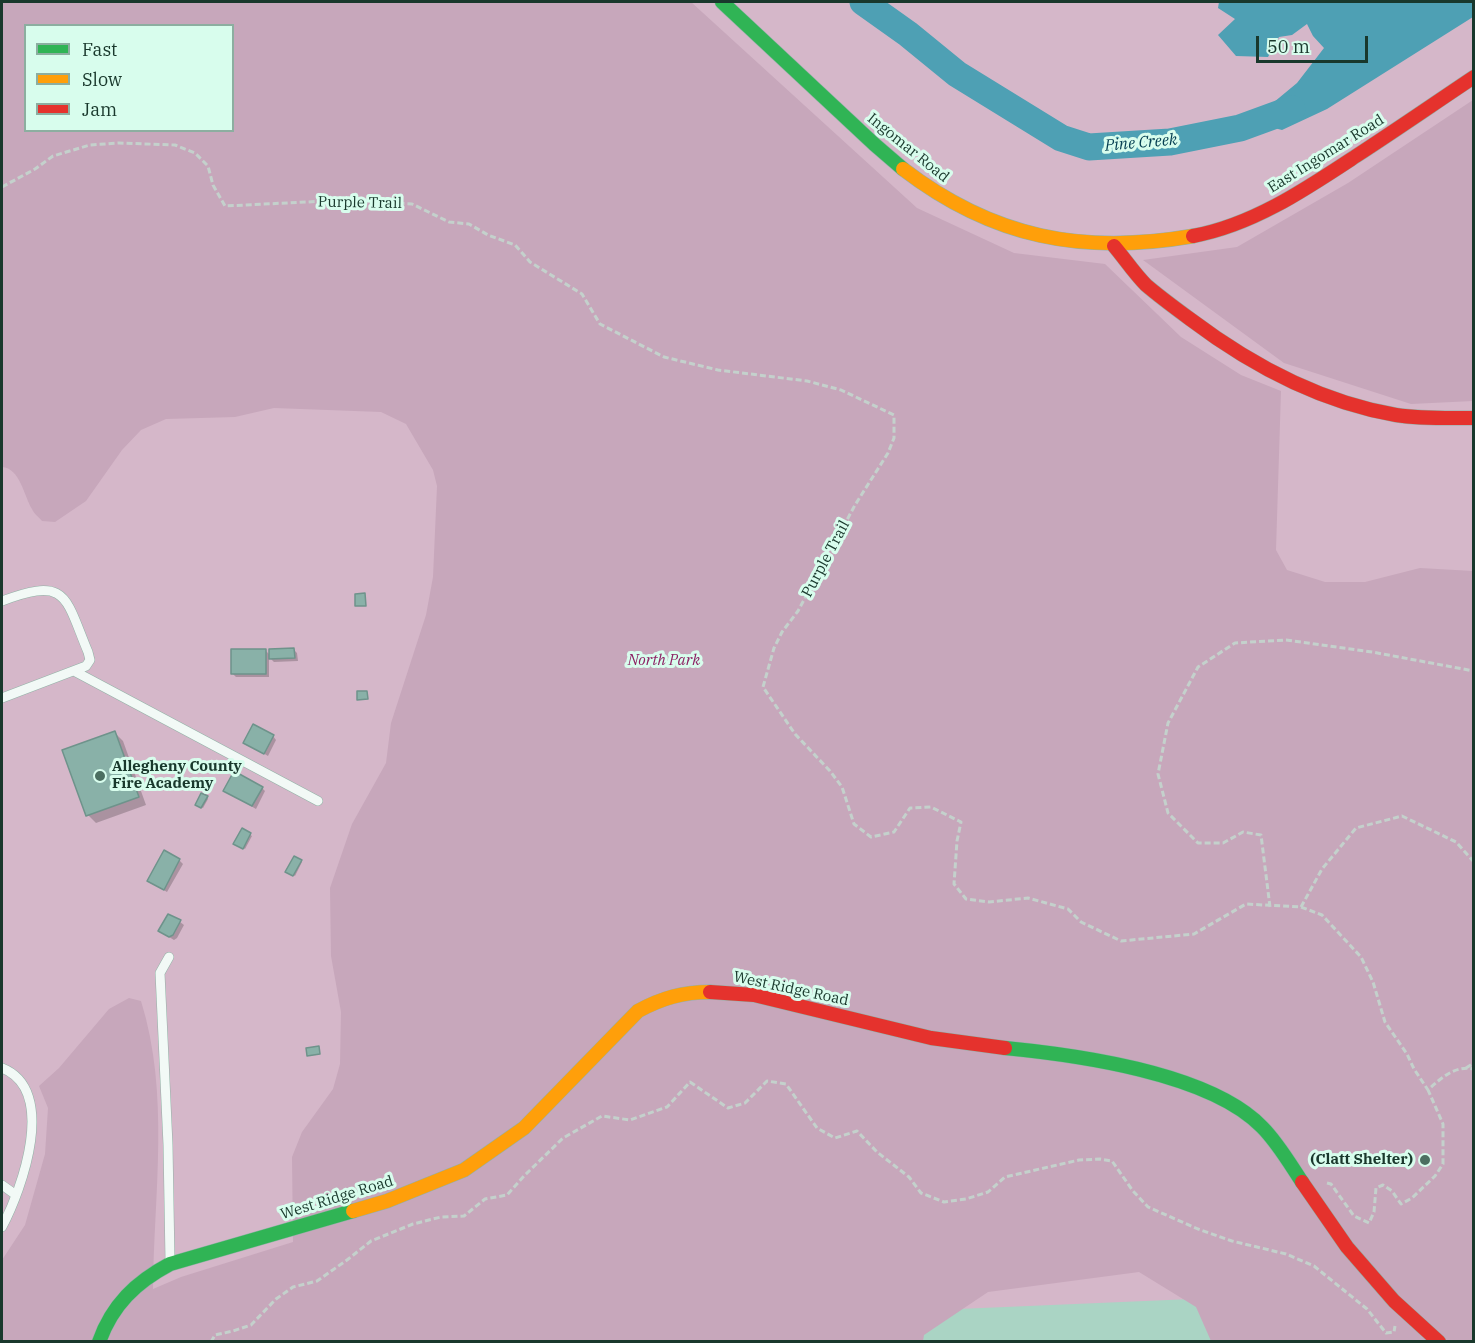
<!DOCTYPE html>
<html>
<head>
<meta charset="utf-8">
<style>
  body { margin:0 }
  #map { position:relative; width:1475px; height:1343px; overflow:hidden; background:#aad4c4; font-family:"IBM Plex Serif",serif }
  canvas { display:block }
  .frame { position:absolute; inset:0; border:3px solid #19382c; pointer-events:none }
  .legend { position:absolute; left:24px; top:24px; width:210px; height:108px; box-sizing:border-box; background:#d8fded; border:2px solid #8caea0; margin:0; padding:8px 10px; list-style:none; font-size:18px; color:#19382c }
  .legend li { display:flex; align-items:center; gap:12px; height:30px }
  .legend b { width:30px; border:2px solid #8caea0 }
  .scale { position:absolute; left:1256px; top:36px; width:112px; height:27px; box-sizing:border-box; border:3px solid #19382c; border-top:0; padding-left:8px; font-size:18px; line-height:21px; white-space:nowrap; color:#19382c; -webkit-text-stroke:4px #d8fded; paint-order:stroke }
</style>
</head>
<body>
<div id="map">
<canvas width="1475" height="1343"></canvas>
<div class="frame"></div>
<ul class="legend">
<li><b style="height:8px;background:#30b455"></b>Fast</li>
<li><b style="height:8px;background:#ff9f0a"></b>Slow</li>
<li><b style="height:8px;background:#e5322d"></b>Jam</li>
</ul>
<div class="scale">50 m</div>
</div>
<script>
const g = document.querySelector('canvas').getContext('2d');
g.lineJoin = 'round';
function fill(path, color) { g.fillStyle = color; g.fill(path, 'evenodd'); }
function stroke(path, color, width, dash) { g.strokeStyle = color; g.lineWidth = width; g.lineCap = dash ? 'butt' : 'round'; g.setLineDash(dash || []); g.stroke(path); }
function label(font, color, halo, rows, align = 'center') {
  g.font = font + ' "IBM Plex Serif",serif'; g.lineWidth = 6; g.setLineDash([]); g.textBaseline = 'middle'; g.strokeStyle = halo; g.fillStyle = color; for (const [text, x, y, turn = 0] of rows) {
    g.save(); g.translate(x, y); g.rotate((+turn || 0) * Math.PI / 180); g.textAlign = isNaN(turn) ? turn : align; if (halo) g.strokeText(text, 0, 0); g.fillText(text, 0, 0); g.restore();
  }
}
fill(new Path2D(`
  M2 2H1473V1327L1471 1287 213 1341 2 1342ZM26 26H232V130H26Z`), '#d5b7c9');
fill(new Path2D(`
  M2 2H691L917 208 1014 253 1105 264 1181 337 1241 375 1281 391 1276 550 1287 570 1325 582H1365L1420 568 1473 571V1341H1211L1196 1307 1139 1272 988 1292 924 1335 923 1341 2 1342V1260L25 1225 45 1154 48 1108 39 1086 59 1068 109 1009 129 998 141 1001C170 1094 154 1193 153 1289L181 1277 293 1242 292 1157 302 1132 333 1089 340 1064 341 1012 331 956 330 888 352 824 386 763 391 723 426 615 433 577 437 486 433 470 406 424 381 412 274 408 235 417 166 419 141 430 122 450 86 501 55 522 42 521C39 517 34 514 32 509 24 496 20 468 2 467ZM26 26H232V130H26Z
  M1473 100V401L1411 404 1284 363 1143 260 1237 247 1348 183Z`), '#c7a7bb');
fill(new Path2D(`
  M1219 2H1473V17L1327 109 1282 130 1259 124 1262 112 1297 83 1324 48 1313 36 1307 24 1292 35 1279 37 1268 57 1236 56 1218 35 1235 19 1218 8Z`), '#4ea0b4');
fill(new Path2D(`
  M265 650 270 655 294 650 297 653 298 661 274 662 269 657V677H236L233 674Z
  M115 733 123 741 146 805 96 823 88 815Z
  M273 736 276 740 268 756 245 742Z
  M262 788 265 791 256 809 225 791Z
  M207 797 208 799 203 808 198 806Z
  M242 830 252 836 245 849 237 845Z
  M179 860 183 864 167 892 149 881Z
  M301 861 302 862 295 876 289 873Z
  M180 922 184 925 177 938 174 940 164 934Z`), '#0003');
stroke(new Path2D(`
  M863 2 908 34 957 74 1061 138 1089 147 1170 142 1240 128 1292 109`), '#4ea0b4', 27);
const building = new Path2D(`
  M365 593 366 606H355V594Z
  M294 648 295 658 269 659V649Z
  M231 649H266V674H231Z
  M357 691H367L368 699 357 700Z
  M253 724 274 735 264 754 243 743Z
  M115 731 139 797 86 816 62 750Z
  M234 771 263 787 252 806 223 791Z
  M201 793 208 796 201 808 195 805Z
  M242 828 251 833 243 849 233 844Z
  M164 850 180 859 164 890 147 881Z
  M294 856 302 860 293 876 285 872Z
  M168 914 181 920 173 935 169 937 158 931Z
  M319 1046 320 1054 307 1056 306 1048Z`);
fill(building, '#89b1a8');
stroke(building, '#6e938b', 1.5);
const lane = new Path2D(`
  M2 601C68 576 65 597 88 652L90 660 86 666 2 698
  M74 671 318 801
  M169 957 160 973 168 1145 170 1261
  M2 1068C58 1090 22 1189 2 1227
  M2 1185 16 1195`);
const fast = new Path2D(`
  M722 2 874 144 903 169
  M1005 1048C1077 1055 1210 1073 1262 1127 1278 1143 1290 1164 1302 1182
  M99 1342C112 1305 136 1282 170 1264L353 1211`);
const slow = new Path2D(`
  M903 169C993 238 1083 255 1193 236
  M353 1211 387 1201 464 1170 524 1128 638 1011C662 998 683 992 710 992`);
const jam = new Path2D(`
  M1193 236C1253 225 1306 189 1356 156 1396 130 1435 103 1474 77
  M1114 246C1125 259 1134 273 1146 285 1160 297 1175 308 1190 319 1251 365 1320 402 1396 415 1422 419 1448 418 1474 418
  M710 992 754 995 931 1038 1005 1048
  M1302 1182 1347 1247 1394 1301 1439 1342`);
stroke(lane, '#91b2a6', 10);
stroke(fast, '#91b2a6', 15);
stroke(slow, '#91b2a6', 15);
stroke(jam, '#91b2a6', 15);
stroke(new Path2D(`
  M2 187 35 169 53 156 90 145 119 143 175 145 195 153 208 166 213 185 225 206 347 200 412 204 449 222 469 224 488 235 515 245 530 262 582 294 600 324 664 357 718 370 807 381 841 390 894 415V438L888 453 855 505 798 611 782 632 774 648 763 687 795 734 830 771 842 787 854 824 871 837 894 832 910 808 931 807 961 822 957 841 954 884 966 899 989 902 1028 898 1068 909 1081 922 1121 941 1194 934 1246 904 1301 907 1322 915 1361 957 1373 982 1385 1022 1407 1054 1414 1069 1428 1090C1441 1078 1455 1065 1474 1069
  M1270 907 1261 835 1243 832 1223 843H1198L1168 813 1158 774 1168 723 1198 667 1235 643 1286 640 1372 652 1474 671
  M1301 907 1322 869 1356 828 1402 816 1456 842 1474 862
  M1466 1068 1474 1063
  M1327 1183 1331 1184 1354 1216 1369 1223 1374 1212 1376 1188 1383 1185 1392 1191 1401 1204 1412 1198 1435 1176 1443 1164V1124L1428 1090
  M211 1342 215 1335 233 1331 251 1325 276 1299 293 1287 317 1281 347 1260 371 1241 413 1224 441 1217 464 1216 485 1199 507 1195 524 1176 563 1138 602 1116 630 1120 667 1107 690 1082 728 1108 745 1103 767 1081 786 1084 817 1128 835 1138 857 1131 877 1152 909 1177 921 1193 944 1202 966 1199 988 1192 1005 1177 1079 1160 1100 1159 1112 1161 1133 1191 1148 1207 1198 1229 1232 1241 1286 1254 1314 1266 1367 1309 1386 1333 1394 1332 1395 1326`), '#c4d1cc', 3, [6, 3]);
stroke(lane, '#f2f9f6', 9);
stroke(fast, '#30b455', 14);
stroke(slow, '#ff9f0a', 14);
stroke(jam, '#e5322d', 14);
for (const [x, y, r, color] of [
  [100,776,6,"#4c6f61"],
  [1425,1160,6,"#4c6f61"]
]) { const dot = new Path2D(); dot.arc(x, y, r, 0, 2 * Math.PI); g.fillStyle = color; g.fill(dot); stroke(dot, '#d8fded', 2); }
label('15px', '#19382c', '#d8fded', [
  ["Ingomar Road",908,148,39],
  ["East Ingomar Road",1326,154,-32],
  ["Purple Trail",360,203,1],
  ["Purple Trail",826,559,-62],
  ["West Ridge Road",791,989,12],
  ["West Ridge Road",337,1198,-17]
]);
label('italic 15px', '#8d2164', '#d8fded', [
  ["North Park",664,661]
]);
label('bold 15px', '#19382c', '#d8fded', [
  ["Allegheny County",112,767],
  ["Fire Academy",112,784],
  ["(Clatt Shelter)",1413,1160,"right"]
], 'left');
label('italic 16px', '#053e51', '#d8fded', [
  ["Pine Creek",1141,143,-5]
]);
</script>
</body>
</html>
